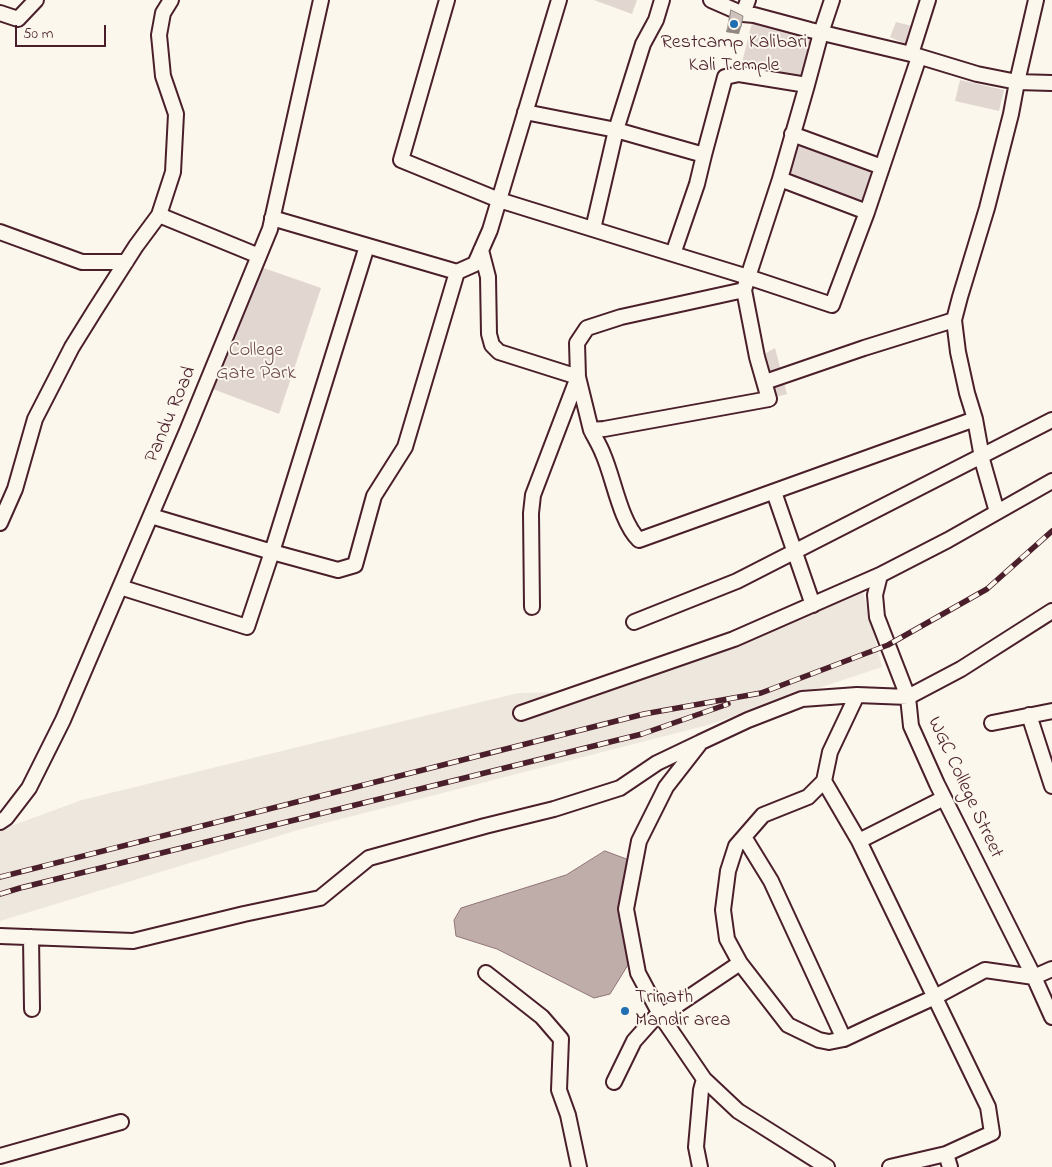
<!DOCTYPE html>
<html>
<head>
<meta charset="utf-8">
<style>
  body { margin:0 }
  #map { position:relative; width:1052px; height:1167px; overflow:hidden; background:#fbf7ec; font-family:"Indie Flower",sans-serif }
  canvas { display:block }
  .scale { position:absolute; left:15px; top:25px; width:91px; height:22px; box-sizing:border-box; border:2px solid #4a1f2b; border-top:0; padding-left:6px; font-size:15px; line-height:18px; white-space:nowrap; color:#4a1f2b; -webkit-text-stroke:4px #fbf7ec; paint-order:stroke }
</style>
</head>
<body>
<div id="map">
<canvas width="1052" height="1167"></canvas>
<div class="scale">50 m</div>
</div>
<script>
const g = document.querySelector('canvas').getContext('2d');
g.lineJoin = 'round';
function fill(path, color) { g.fillStyle = color; g.fill(path, 'evenodd'); }
function stroke(path, color, width, dash) { g.strokeStyle = color; g.lineWidth = width; g.lineCap = dash ? 'butt' : 'round'; g.setLineDash(dash || []); g.stroke(path); }
function label(font, color, halo, rows, align = 'center') {
  g.font = font + ' "Indie Flower",sans-serif'; g.lineWidth = 4; g.setLineDash([]); g.textBaseline = 'middle'; g.strokeStyle = halo; g.fillStyle = color; for (const [text, x, y, turn = 0] of rows) {
    g.save(); g.translate(x, y); g.rotate((+turn || 0) * Math.PI / 180); g.textAlign = isNaN(turn) ? turn : align; if (halo) g.strokeText(text, 0, 0); g.fillText(text, 0, 0); g.restore();
  }
}
fill(new Path2D(`
  M862 588 882 667 708 725 298 830 0 921V830L82 800 518 693 588 692Z`), '#eee7de');
fill(new Path2D(`
  M594 0H637L632 14Z
  M754 15 821 33 808 80 739 74Z
  M896 22 916 27 910 46 890 37Z
  M960 80 1004 90 999 111 955 101Z
  M797 142 876 170 866 206 787 174Z
  M255 265 321 288 279 414 205 386Z
  M775 348 787 394 771 398 759 357Z`), '#e2d7d0');
const water = new Path2D(`
  M605 851 629 860 631 960 610 994 594 998 497 949 456 936 454 920 461 908 566 875Z`);
fill(water, '#bfadaa');
stroke(water, '#907477', 1);
const minor = new Path2D(`
  M447 0 401 160 499 200 673 254 697 184 704 155
  M711 0 743 14 754 15 810 30 911 54 977 74 1017 82 1036 0
  M0 13 18 19 36 0
  M743 14 748 0
  M911 54 928 0
  M807 85 780 179 867 212 919 57
  M525 112 616 130 704 155 725 77 739 74 807 85 821 33 832 0
  M792 134 882 167
  M159 215 259 256
  M272 218 457 272
  M593 229 616 130 643 44 656 20 662 0
  M0 232 82 262H126
  M367 246 272 552 338 570 355 565 374 496 405 447 457 272 475 264 490 230 559 0
  M481 250 488 277 489 334 492 345 499 352 578 377 533 495 531 513 532 607
  M673 254 748 277 780 179
  M744 290 621 317 587 328 577 343 578 377 591 430 604 429 769 399 757 357 744 290 748 277 832 305 867 212
  M765 382 864 348 954 320
  M591 430C595 438 600 446 603 454 614 479 620 521 639 540L975 419
  M1052 481 948 540 880 575 875 595 877 617 908 697 911 726 937 784 1034 977 1052 1017
  M774 492 813 605
  M997 512 983 463 975 419 967 393 958 352 954 320 960 297 987 208 1011 114 1017 82 1052 83
  M0 523 15 489 35 419 72 347 95 310 136 246 159 215 173 172 176 114 163 76 159 35 163 13 171 0
  M120 587 247 627 272 552 151 516
  M634 622 737 581 1052 420
  M521 713 734 639 880 575
  M1029 715 1052 786
  M992 723 1052 711
  M824 781 859 841 988 1107 992 1133 946 1154 890 1167
  M0 822 6 818 29 788 63 720 187 431 270 229 321 0
  M744 837 771 881 844 1039
  M859 841 944 798
  M0 936 133 941 244 914 320 898 369 858 485 826 554 809 620 788 657 763 701 742
  M31 937 32 1009
  M740 963 727 939 723 910 728 871 736 846 763 815 808 797 824 781 830 752 857 695 908 697 961 669 1052 611
  M486 973 542 1017 561 1039 559 1090 568 1115 579 1167
  M661 1016 638 973 626 909 639 841 666 787 701 742 748 720 802 699 857 695
  M704 1079 738 1111 827 1167
  M614 1082 634 1041 659 1013
  M946 1154 950 1167
  M0 1156 121 1122
  M700 1167 696 1147 701 1090 704 1079 661 1016 740 963 788 1025 819 1040 829 1042 844 1039 876 1024 935 997 985 970 1034 977 1052 969`);
stroke(minor, '#4a1f2b', 18);
stroke(minor, '#fbf7ec', 14);
const rail = new Path2D(`
  M0 877 644 714 761 693 888 645 987 589 1052 531
  M0 894 20 888 642 734 728 704`);
stroke(rail, '#4a1f2b', 5.5);
stroke(rail, '#fbf7ec', 4, [11]);
fill(new Path2D(`
  M731 10 739 34 726 32 729 17Z`), '#b2a7a2');
fill(new Path2D(`
  M729 26 741 27 739 34 726 32Z`), '#918884');
const building = new Path2D(`
  M731 10 743 16 741 27 729 26Z`);
fill(building, '#cfc2bc');
stroke(building, '#918884', 1);
for (const [x, y, r, color] of [
  [734,24,5,"#1f6fb2"],
  [625,1011,5,"#1f6fb2"]
]) { const dot = new Path2D(); dot.arc(x, y, r, 0, 2 * Math.PI); g.fillStyle = color; g.fill(dot); stroke(dot, '#fbf7ec', 2); }
label('20px', '#4a1f2b', '#fbf7ec', [
  ["Restcamp Kalibari",734,44],
  ["Kali Temple",734,67],
  ["Trinath",635,999,"left"],
  ["Mandir area",635,1022,"left"]
]);
label('20px', '#704d54', '#fbf7ec', [
  ["College",256,352],
  ["Gate Park",256,375]
]);
label('20px', '#4a1f2b', '#fbf7ec', [
  ["Pandu Road",172,415,-67],
  ["WGC College Street",964,788,65]
]);
</script>
</body>
</html>
